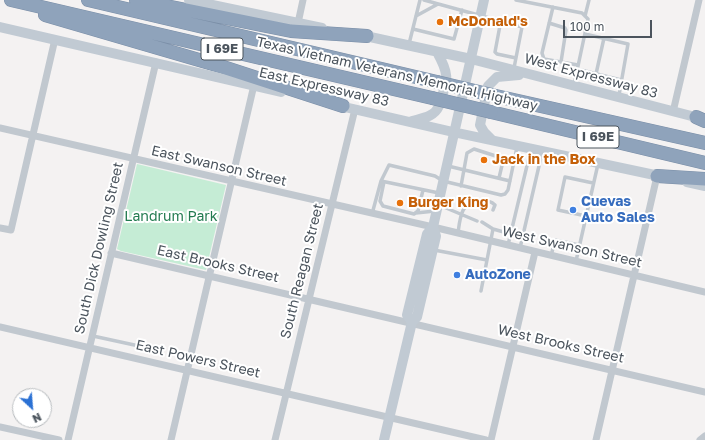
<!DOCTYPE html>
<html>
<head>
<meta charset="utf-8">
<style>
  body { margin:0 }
  #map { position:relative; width:705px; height:440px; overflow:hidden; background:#f4f2f2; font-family:"Golos Text",sans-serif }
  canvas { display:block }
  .north { position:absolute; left:12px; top:388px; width:40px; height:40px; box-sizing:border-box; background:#fff; border:1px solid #b7bbbe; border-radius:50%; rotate:154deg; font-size:11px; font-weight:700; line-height:16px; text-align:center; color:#4b545d }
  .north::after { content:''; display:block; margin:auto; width:14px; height:18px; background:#2b71d4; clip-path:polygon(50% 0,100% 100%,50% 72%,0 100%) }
  .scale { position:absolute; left:563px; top:20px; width:89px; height:18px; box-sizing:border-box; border:2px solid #4b545d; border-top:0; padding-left:5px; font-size:12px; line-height:14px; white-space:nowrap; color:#4b545d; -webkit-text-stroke:3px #fff; paint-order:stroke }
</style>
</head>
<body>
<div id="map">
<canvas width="705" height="440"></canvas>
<div class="north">N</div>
<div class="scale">100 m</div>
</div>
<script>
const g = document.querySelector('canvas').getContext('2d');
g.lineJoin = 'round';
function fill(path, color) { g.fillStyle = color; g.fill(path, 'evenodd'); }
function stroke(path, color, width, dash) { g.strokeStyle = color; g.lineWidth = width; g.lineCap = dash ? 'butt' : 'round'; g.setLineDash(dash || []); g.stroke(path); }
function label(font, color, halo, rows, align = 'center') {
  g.font = font + ' "Golos Text",sans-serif'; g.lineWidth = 4; g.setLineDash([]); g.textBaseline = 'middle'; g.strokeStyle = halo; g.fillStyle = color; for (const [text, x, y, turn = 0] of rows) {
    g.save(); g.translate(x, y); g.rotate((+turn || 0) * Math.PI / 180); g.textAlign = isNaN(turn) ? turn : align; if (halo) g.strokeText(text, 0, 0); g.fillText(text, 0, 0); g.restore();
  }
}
fill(new Path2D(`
  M137 164 226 185 206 270 121 251 117 249Z`), '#c5ecd5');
const highway = new Path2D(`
  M11 0 432 98
  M88 0 437 82
  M136 0 291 31 367 36
  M45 15 223 67 343 106
  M496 96 705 143
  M491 112 705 163
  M696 117 705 121
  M657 176 705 179`);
stroke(highway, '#7a8ea7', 14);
stroke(new Path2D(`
  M424 0 522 27 514 68
  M516 0 582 13 588 19 574 85
  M553 7 542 53 544 59 578 65
  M416 16 438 4
  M585 16 589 0
  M501 20 495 52 497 54 516 58
  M549 23 565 28 566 30 561 62
  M413 29 454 39 462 10
  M585 34 628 44 619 95
  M409 44 420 0
  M577 69 621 80
  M596 74 604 38
  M448 166 510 181
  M381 181 389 165 435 176 443 181 501 195 505 194 508 190 517 147
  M384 182 380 201 383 206 414 214 418 211 423 190
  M461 186 467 153 474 149 502 158 503 161 499 178
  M439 205 477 221
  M416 213 435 211
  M372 214 381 181 439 193
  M586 216 558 210 565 177 593 183
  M482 222 493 229 511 234
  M458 233C460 218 461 201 480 200 486 200 491 201 495 205L493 210
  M508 245 531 149
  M520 248 542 153
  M434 250 487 260 493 229
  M551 256 555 240 579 245
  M576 261 598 164
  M481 291 487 260
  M93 336 139 346`), '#c1c8cf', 3.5);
stroke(new Path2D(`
  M298 23 303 0
  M673 112 699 0
  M0 128 433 227 705 292
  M0 228 11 230 55 39
  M111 253 705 392
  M0 327 486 440
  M0 427 59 440
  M68 440 156 62
  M171 440 254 85
  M275 440 355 109
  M491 440 535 252
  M596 440 657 176
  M700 440 705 436`), '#c1c8cf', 7);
stroke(new Path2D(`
  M189 0 322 28
  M0 27 281 92
  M361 35 471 59 703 119
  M336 105 453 132 664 177
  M412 121C423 118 434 117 439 106 447 80 451 77 437 52
  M492 140 484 132 480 125 488 86 497 77 519 75
  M687 182 705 186
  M412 322 407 315 427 234 433 227 484 0
  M384 440 412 322 417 317 436 236 433 227`), '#c1cad3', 10);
stroke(highway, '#8fa3bb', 13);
const highwayBridge = new Path2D(`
  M437 82 496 96
  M432 98 491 112`);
stroke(highwayBridge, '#7a8ea7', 14, []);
stroke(highwayBridge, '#8fa3bb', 13);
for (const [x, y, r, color] of [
  [440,22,4,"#e8710a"],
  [484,160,4,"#e8710a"],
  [400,203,4,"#e8710a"],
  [573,210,4,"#3f7fe0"],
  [457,275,4,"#3f7fe0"]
]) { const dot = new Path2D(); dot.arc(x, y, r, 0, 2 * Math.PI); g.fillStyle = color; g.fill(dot); stroke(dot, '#fff', 1.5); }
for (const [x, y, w] of [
  [222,49,42],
  [598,137,42]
]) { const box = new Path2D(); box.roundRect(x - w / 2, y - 11, w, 22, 3); g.fillStyle = '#fff'; g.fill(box); stroke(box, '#4b545d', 1); }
label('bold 13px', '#4b545d', null, [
  ["I 69E",222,49],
  ["I 69E",598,137]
]);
label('bold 14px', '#c56008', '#fff', [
  ["McDonald's",448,22],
  ["Jack in the Box",492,160],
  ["Burger King",408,203]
], 'left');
label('14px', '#4b545d', '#fff', [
  ["Texas Vietnam Veterans Memorial Highway",397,74,13],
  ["West Expressway 83",591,76,15],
  ["East Expressway 83",324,87,13],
  ["East Swanson Street",219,166,13],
  ["West Swanson Street",572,247,13],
  ["South Dick Dowling Street",99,248,-77],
  ["East Brooks Street",218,264,13],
  ["South Reagan Street",302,271,-76],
  ["West Brooks Street",561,344,13],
  ["East Powers Street",198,359,13]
]);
label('bold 14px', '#366cbe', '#fff', [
  ["Cuevas",581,202],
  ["Auto Sales",581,218],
  ["AutoZone",465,275]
], 'left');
label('14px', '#217a4f', '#fff', [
  ["Landrum Park",171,217]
]);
</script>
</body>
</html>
